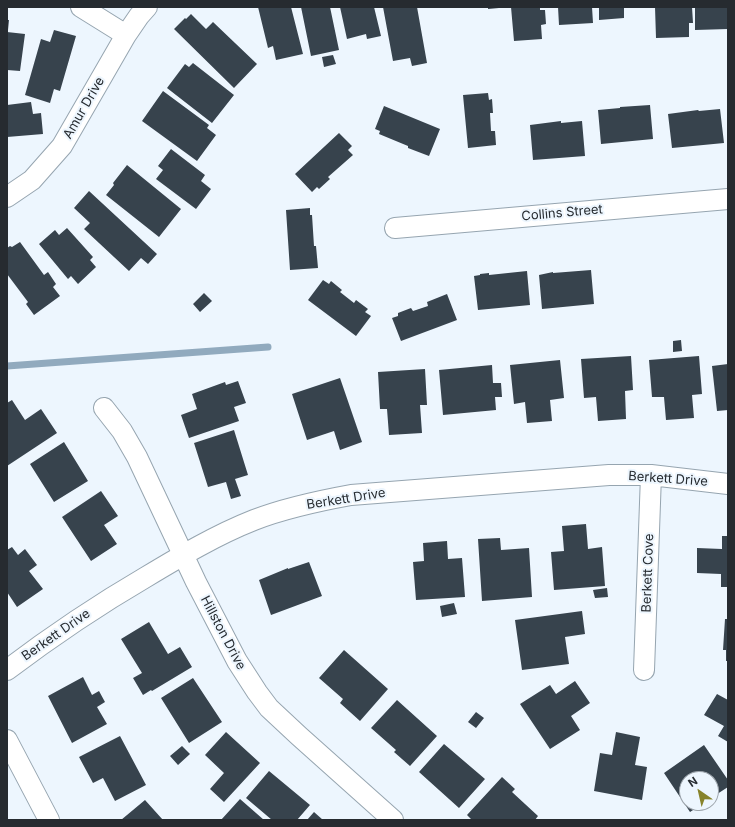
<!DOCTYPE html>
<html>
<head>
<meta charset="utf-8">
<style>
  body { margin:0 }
  #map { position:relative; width:735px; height:827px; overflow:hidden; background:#edf6fe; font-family:Inter,sans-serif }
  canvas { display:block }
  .frame { position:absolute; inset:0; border:8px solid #262b30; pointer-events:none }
  .north { position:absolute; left:679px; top:771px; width:40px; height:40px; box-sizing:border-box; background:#edf6fe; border:1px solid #9da5ac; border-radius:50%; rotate:326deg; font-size:11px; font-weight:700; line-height:16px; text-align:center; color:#262b30 }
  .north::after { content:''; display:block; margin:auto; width:14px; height:18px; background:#87832b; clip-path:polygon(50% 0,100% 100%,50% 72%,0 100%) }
</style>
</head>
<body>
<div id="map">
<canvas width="735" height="827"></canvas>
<div class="frame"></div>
<div class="north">N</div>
</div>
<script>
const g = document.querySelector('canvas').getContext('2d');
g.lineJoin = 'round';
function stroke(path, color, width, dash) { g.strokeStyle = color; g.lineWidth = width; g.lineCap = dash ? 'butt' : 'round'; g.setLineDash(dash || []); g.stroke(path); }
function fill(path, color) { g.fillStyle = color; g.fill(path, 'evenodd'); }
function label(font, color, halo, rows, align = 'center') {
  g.font = font + ' Inter,sans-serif'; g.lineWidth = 4; g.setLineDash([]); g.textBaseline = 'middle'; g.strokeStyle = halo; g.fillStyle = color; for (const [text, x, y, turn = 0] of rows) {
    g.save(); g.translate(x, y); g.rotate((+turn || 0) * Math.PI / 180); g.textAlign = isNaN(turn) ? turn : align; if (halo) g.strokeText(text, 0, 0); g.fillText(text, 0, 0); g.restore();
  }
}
stroke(new Path2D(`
  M7 366 268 347`), '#91aabe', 7);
fill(new Path2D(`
  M258 7H291L303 54 276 60 273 46 268 48Z
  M301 7H330L339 50 311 56Z
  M340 7H374L381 36 367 39 366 34 347 39Z
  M383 7H417L427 63 412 66 410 58 393 61Z
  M488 7H499V8L488 9Z
  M511 7H540V10H545L546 24 541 25 542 39 514 41Z
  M558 7H592L593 23 559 25Z
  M599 7H624V18L599 20Z
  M655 7H692L693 23H689V37L656 38Z
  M695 7H728V29L695 30Z
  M191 14 206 29 213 22 257 64 234 88 174 29 185 18 186 19Z
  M7 20H9L8 30H7Z
  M54 30 76 36 60 91 54 89 50 103 25 95 41 39 50 42Z
  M7 32 25 34 20 71 7 70Z
  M333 55 336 64 324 67 322 57Z
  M193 63 234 95 212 123 167 88 185 64 189 67Z
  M163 91 209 125 207 128 216 135 197 161 142 121Z
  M488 93 489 100 492 99 493 113H490L491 131H495L496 145 468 148 463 95Z
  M31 102 33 114 41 113 43 134 7 137V105Z
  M650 105 653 139 601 144 598 110 620 108V107Z
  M384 106 440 129 429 156 408 148V146L379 134 380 131 375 129Z
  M720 109 724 143 672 148 668 114 698 110 699 111Z
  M561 121V123L582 121 585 156 533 160 530 125Z
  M339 133 352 146 348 150 353 155 328 177 330 179 319 189 317 187 312 192 295 174Z
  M171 149 205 175 201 181 211 189 196 209 156 179 163 170 158 166Z
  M127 165 181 209 159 237 106 195 114 185 113 183Z
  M89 191 157 254 148 264 141 258 129 271 84 229 90 223 74 208Z
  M310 208V215H312L314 246H316L318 268 290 270 286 210Z
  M67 228 93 257 90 260 96 267 78 284 71 276 68 279 39 244 55 230 59 235Z
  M20 242 44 275 48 272 56 284 53 287 60 296 34 315 26 304 28 302 7 274V248L10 246 12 247Z
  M591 270 594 304 542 309 539 275 553 272V273Z
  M527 271 530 305 478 310 474 276 480 275V274L489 273V275Z
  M323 280 329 284 331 281 342 290 340 292 354 303 356 300 368 309 365 312 371 316 356 336 308 300Z
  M204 293 212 301 200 312 193 304Z
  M447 294 457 320 401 341 392 318 398 316V313L411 308 413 311 428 306 427 302Z
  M681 340 682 351 673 352V341Z
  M631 356 633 390 625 391 626 419 598 421 596 397 584 398 581 359Z
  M699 356 702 394 692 395 694 418 666 420 664 397H652L649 360Z
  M560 360 564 398 550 400 552 421 527 423 525 402 514 404 510 365Z
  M728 364V410L717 411 712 366Z
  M492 365 493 383H501L502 397H495L496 410 443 415 439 370Z
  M425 369 427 405H420L422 433 389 435 387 409H380L378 372Z
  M340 378 362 442 340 450 334 431 307 440 292 394Z
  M238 381 246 403 234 407 239 421 189 438 181 415 197 409 192 394 225 382 226 385Z
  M12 400 25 420 41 409 57 433 7 466V403Z
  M234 430 248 475 235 479 241 496 231 499 226 482 208 487 194 443Z
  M64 442 88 481 54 502 30 464Z
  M101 491 118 516 104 525 117 544 91 561 62 517Z
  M586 524 588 549 602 547 605 586 554 590 551 552 564 551 562 526Z
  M722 536H728V587H721V574L697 573V548L722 549Z
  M500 538 501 550 529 548 532 597 482 601 478 539Z
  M447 541 448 559 462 558 465 597 416 600 413 562 424 561 423 543Z
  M12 547 18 555 25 549 37 565 29 571 43 589 17 607 7 592V550Z
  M309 562 322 596 271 615 259 580 288 568V569Z
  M607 588 608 597 595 598 593 590Z
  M454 603 457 614 442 617 440 606Z
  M582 611 585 634 565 637 569 664 522 670 515 620Z
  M725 619H728V661H726V650H723Z
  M149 622 168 654 180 647 192 667 152 691 151 690 143 695 133 678 142 673 121 639Z
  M344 650 388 689 360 721 340 703 343 699 319 678Z
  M83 677 92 695 99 691 105 702 97 707 107 724 72 743 48 696Z
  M193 678 222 722 189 743 161 698Z
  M575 681 590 703 571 716 580 730 550 749 520 704 550 685 556 694Z
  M717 694 728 700V742L718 736 724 726 704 715Z
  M397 700 437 736 410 766 394 752 396 750 371 728Z
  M476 712 484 718 476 728 468 722Z
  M226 732 260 763 224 802 210 789 224 773 205 755Z
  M616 732 640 737 635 765 647 767 642 800 594 791 600 753 612 755Z
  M120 736 146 785 115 801 103 778 93 783 79 757Z
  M444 744 485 779 459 808 419 772Z
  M704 745 728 780V787L711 798V779H687V803H704L690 812 664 773Z
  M182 746 190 754 178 765 170 756Z
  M269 771 310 805 297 820H272L246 798Z
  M502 777 515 789 512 792 538 816 535 820H472L467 815Z
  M240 799 264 820H221Z
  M145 800 163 820H121Z
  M314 812 323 820H307Z`), '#37434d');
const minor = new Path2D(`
  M81 7 126 35
  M7 197 32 180 62 146 126 35 139 16 147 7
  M395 228 728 199
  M104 408 122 431 137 457 196 582 237 661 257 692 269 708 299 736 393 820
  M7 670C52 636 98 605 146 577 181 556 216 535 254 520 285 508 318 501 351 495L609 475H651L728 484
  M644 670 651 475
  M7 740 49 820`);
stroke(minor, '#96a5b0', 22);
stroke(minor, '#fff', 20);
label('13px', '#262b30', '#edf6fe', [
  ["Amur Drive",84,108,-60],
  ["Collins Street",562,213,-5],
  ["Berkett Drive",668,479,4],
  ["Berkett Drive",346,499,-9],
  ["Berkett Cove",648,573,-88],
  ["Hillston Drive",223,633,62],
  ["Berkett Drive",56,635,-35]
]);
</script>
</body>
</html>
